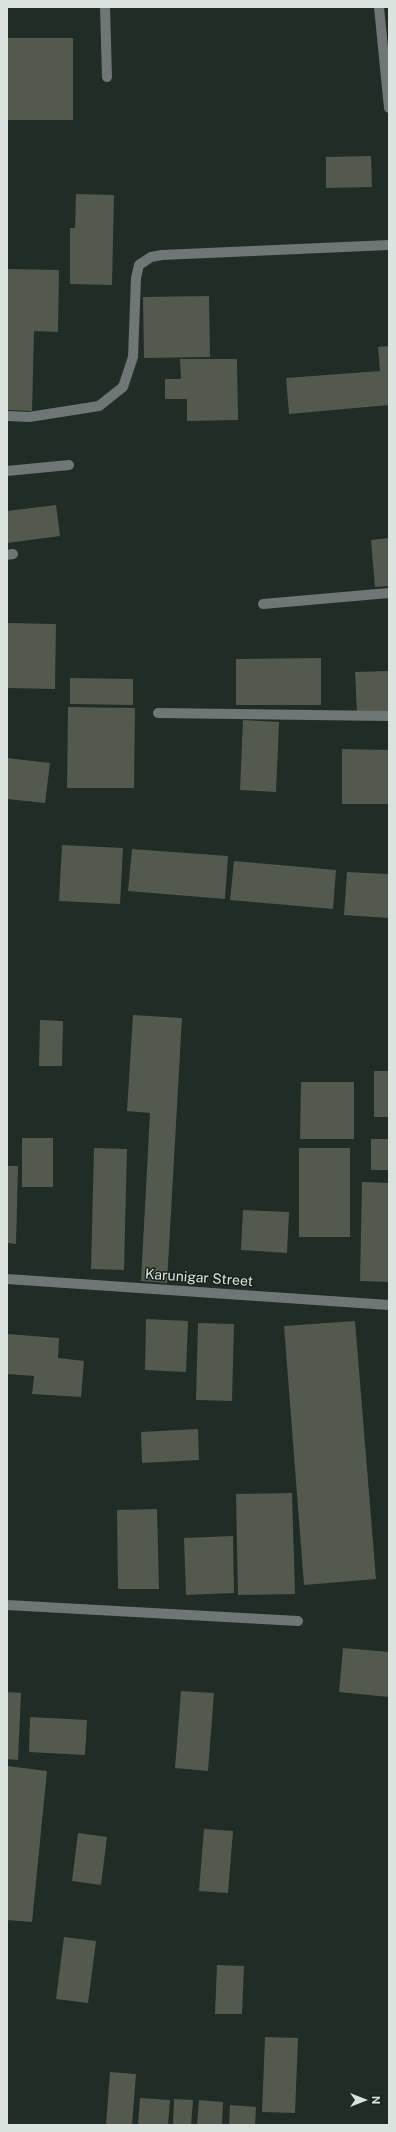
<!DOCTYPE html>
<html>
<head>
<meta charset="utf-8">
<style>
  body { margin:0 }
  #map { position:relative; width:396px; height:2132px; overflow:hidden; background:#1f2d26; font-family:"Public Sans",sans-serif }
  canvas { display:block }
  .frame { position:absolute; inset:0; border:8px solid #dbe3df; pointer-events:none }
  .north { position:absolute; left:344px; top:2080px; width:40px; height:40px; -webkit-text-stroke:3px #16231c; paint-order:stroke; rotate:90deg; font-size:11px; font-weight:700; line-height:16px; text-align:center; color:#dbe3df }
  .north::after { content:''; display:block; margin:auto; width:14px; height:18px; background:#dbe3df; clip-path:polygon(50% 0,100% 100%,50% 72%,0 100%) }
</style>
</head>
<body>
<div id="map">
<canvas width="396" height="2132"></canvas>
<div class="frame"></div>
<div class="north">N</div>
</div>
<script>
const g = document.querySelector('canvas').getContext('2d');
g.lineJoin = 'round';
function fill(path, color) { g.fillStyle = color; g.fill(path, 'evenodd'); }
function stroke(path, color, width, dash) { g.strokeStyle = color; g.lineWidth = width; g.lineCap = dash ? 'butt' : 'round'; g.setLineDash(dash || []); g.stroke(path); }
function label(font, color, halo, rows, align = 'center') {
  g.font = font + ' "Public Sans",sans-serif'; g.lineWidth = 3; g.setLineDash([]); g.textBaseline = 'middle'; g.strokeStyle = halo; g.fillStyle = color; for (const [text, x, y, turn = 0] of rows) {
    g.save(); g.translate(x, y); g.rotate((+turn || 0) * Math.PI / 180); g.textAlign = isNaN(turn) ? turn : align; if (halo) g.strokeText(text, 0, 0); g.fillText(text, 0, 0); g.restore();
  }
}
fill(new Path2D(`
  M7 38H73V120H7Z
  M371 156 372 187 326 188V157Z
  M76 194 114 195 112 285 70 284V228H75Z
  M7 269 59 270 58 332 34 331 32 411 7 410Z
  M209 296 210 357 144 358 143 297Z
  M389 346V405L289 414 286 378 380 371 378 347Z
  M180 359H237L238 420 187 421V399H165V379H181Z
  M56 505 60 536 7 543V511Z
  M389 538V586L375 587 371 540Z
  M7 623 56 624 55 689 7 688Z
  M321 658V705H236V659Z
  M389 671V712L357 713 355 672Z
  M70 678 133 679V705L70 704Z
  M68 707 135 708 134 788H67Z
  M243 720 279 722 276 792 240 790Z
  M342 749 388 750V804H342Z
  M7 758 50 763 45 803 7 799Z
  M62 845 123 848 120 904 59 901Z
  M132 849 228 856 225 899 128 891Z
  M234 861 336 870 333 909 230 900Z
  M347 872 389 874V918L344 915Z
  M133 1015 182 1018 167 1283 141 1281 150 1113 127 1111Z
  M40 1020 63 1021 62 1066H39Z
  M374 1071H389V1117H374Z
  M301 1082H354V1139H300Z
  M22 1138H53V1187H22Z
  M371 1139H389V1170H371Z
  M94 1148 127 1149 124 1270 91 1269Z
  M299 1148H350V1237H299Z
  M7 1166H18L16 1244 7 1243Z
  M362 1182 389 1183V1282L360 1281Z
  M243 1210 289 1212 287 1253 241 1250Z
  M146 1319 188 1321 186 1372 145 1370Z
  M355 1321 376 1579 304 1585 284 1326Z
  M198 1323 234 1324 232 1401 196 1400Z
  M7 1334 59 1338 58 1358 84 1361 81 1397 32 1394 34 1376 7 1374Z
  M198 1429 199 1460 142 1463 141 1432Z
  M292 1493 295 1594 238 1595 236 1494Z
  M157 1509 159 1589H118L117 1510Z
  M233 1536 234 1593 186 1595 184 1538Z
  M343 1648 389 1652V1697L339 1692Z
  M181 1691 214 1693 208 1771 175 1768Z
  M7 1692 21 1693 18 1760 7 1759Z
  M30 1717 87 1720 85 1755 29 1752Z
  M7 1766 47 1771 32 1922 7 1920Z
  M204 1829 233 1831 228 1893 199 1891Z
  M78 1833 107 1837 101 1885 72 1881Z
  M64 1937 96 1941 88 2003 56 1999Z
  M217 1965 244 1966 242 2014H215Z
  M265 2037 298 2038 295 2113 262 2112Z
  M110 2072 136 2074 132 2125H106Z
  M140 2098 170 2100 168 2125H138Z
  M174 2099 193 2100 191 2125H173Z
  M199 2100 223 2102 222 2125H197Z
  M230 2105 256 2107 255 2125H229Z`), '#53594c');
stroke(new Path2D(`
  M105 7 107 77
  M379 7 389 108
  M7 416 29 417 99 406 123 387 133 357 136 278 139 265 151 257 162 255 389 245
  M7 471 69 465
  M7 555 13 554
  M263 604 389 593
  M158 713 389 716
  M7 1279 389 1305
  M7 1605 298 1621`), '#6e7676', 10);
label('14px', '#dbe3df', '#16231c', [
  ["Karunigar Street",199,1278,4]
]);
</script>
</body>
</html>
